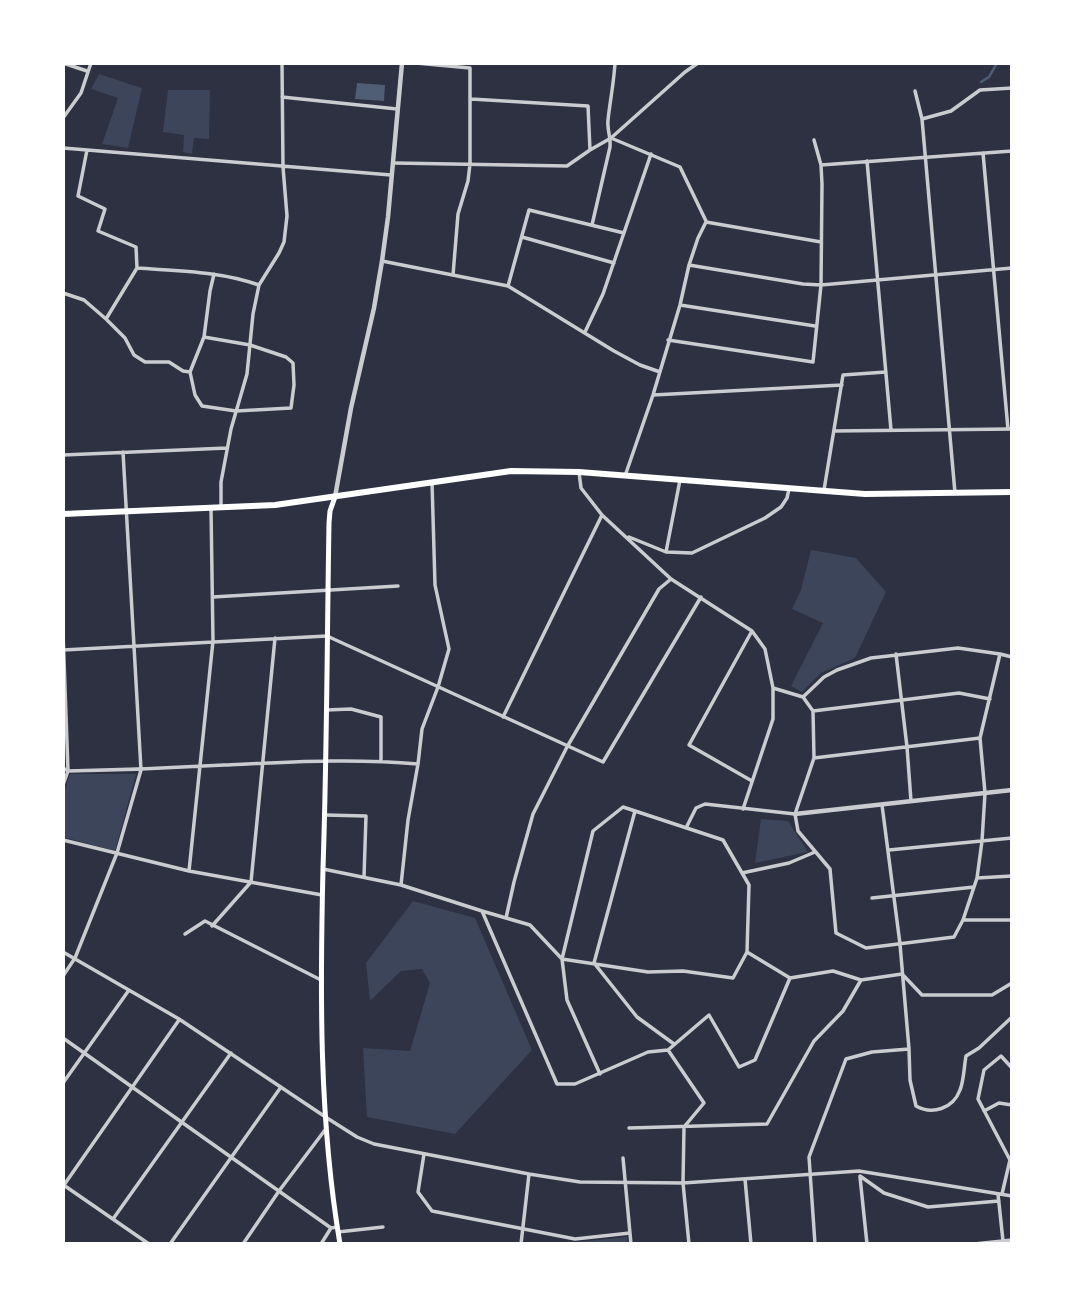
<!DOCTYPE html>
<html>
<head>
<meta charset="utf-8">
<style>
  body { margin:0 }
  #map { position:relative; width:1075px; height:1307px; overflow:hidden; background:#2d3142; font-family:Jost,sans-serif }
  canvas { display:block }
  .frame { position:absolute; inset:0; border:65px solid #fff; pointer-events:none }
</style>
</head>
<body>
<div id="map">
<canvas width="1075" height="1307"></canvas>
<div class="frame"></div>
</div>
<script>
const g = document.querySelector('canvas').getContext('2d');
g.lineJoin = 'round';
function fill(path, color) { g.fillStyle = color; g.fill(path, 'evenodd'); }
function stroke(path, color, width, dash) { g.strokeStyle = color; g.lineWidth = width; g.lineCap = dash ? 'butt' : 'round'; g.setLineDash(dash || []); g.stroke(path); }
fill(new Path2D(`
  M99 74 142 88 128 148 102 144 118 98 91 89Z
  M168 90H210L209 139 194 138 192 154 183 152 184 135 163 132Z
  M811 550 856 558 886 592 855 658 821 673 802 692 791 686 823 623 792 609 801 590Z
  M70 774H136L115 851 63 837V795Z
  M761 819 788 821 808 852 755 863Z
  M413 901 475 918 532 1050 455 1134 367 1117 363 1048 410 1051 430 983 422 969 401 971 370 1001 366 963Z
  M627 1237 628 1244H567V1243Z`), '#3c4559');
fill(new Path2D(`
  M357 83 385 85 384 101 355 99Z`), '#4f5d75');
stroke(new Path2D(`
  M981 82 989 77 997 63`), '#4f5d75', 2.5);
stroke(new Path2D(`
  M63 63 87 71
  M416 63 470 68V164L468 181 458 214 453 275
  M915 91 922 119 955 493
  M282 97 397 109
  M471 99 588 106 590 150
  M63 118 81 93 91 63
  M922 119 951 111 980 90 1012 88
  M611 138 680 167 706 221
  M63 148 391 175
  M87 150 78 196 105 209 98 231 136 247 137 268
  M983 153 1008 429
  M867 161 891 430
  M394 163 567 166 590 150 611 138 685 72 698 63
  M821 165 1012 151
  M706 222 821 242
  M592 225 610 147C611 137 607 130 608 120 610 101 614 82 615 63
  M522 237 614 263
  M382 261 508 286 614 351 640 365 660 372
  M689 265 803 284 821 285 1012 268
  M508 286 529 210 624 233
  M63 293 84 300 106 319 125 338 134 355 145 362H169L183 371 190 372 195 395 202 406 236 411 291 408 294 385 293 363 286 357 250 345 204 337
  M680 305 815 326
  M106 319 137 268C178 271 220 271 259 285
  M585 332 603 294 651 154
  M668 340 813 362 821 285 822 184 821 165 814 140
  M190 372 204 337 210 291 214 274
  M653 395 842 385
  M834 431 1012 429
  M63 455 227 448
  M579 472 581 488 602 515 671 579 752 631 765 649 773 688V719L743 809
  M625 476 653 395 680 305 689 265 698 238 706 222
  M824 490 843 375 886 372
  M221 506V482L231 429 247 374 253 314 259 285 279 253 284 242 287 216 283 167 282 63
  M629 537 666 552 692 553 765 518 781 507 787 498 789 489
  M666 552 680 480
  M213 597 398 586
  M752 631 689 745 752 781
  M63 632 68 771 63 785
  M63 650 327 636 603 762 701 597
  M896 654 907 747 911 801
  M773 688 803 697 813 711 814 758 795 814 798 831 830 869 836 933 866 948 954 937 963 920 977 878 982 841 985 793 980 738 1000 654
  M803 697 824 677 837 670 871 658 958 648 1000 654 1012 657
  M326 710 351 709 381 717V760
  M813 711 959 693 990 699
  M503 717 602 515
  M814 758 980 738
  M63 768 68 771C120 770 172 768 224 765 289 762 353 758 418 764
  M635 811 594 963 637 1017 674 1044
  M325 815 366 816 364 877
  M686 828 696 808 705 804 795 814
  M63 840 189 871 322 895
  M889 850 1012 838
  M323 869 401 885 482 911 530 925 562 959 648 972 683 971 733 978 747 952 749 885 723 840 623 807 593 831 562 959 567 1000 600 1074
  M189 871 213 641 211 508
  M742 873 789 863 815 852
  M977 878 1012 876
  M401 885 408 820 418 764 422 729 438 687 449 649 435 585 432 482
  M872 898 974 887
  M482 911 557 1084H575L648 1052 668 1050 704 1103 684 1127 683 1183 689 1244
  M506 918 514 882 533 814 567 747 659 589 671 579
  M963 920H1012
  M212 926 251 882 275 638
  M185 934 205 921 321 980
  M63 952 179 1019 327 1118 357 1137 374 1144 529 1174 580 1182 683 1183 859 1171 1012 1196
  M747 952 790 978
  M903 975 922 995H992L1012 983
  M63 976 75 958 117 853 141 770 123 452
  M63 1038 331 1228 337 1227
  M909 1049 910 1080 916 1106C932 1115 953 1109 960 1090 964 1080 964 1067 966 1056L979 1048 1012 1017
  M668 1050 709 1015 739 1067 755 1060 790 978 833 971 861 980 902 974
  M63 1083 129 990
  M984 1111 999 1103 1012 1105
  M629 1128 767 1124 814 1041 843 1011 861 980
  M424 1154 418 1192 432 1211 575 1239 630 1233
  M623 1158 631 1244
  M860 1176 884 1193 928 1207 999 1201
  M860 1177 867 1244
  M745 1179 751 1244
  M64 1185 179 1020
  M65 1186 149 1244
  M998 1194 1003 1241
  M1002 1194 1010 1160 978 1099 984 1070 1001 1056 1012 1068
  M113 1219 231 1053
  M338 1232 383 1227
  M170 1244 281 1087
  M243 1244 279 1191 325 1130
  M321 1244 331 1228
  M521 1244 529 1174
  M815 1244 809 1157 846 1059 872 1052 909 1049 900 944 882 805
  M974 1244 1012 1240`), '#caccd0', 3.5);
stroke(new Path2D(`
  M335 497 351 408 374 308 382 261 388 217 402 63
  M795 814 1012 790`), '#caccd0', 4.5);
stroke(new Path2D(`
  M335 497 330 511 329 523C327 638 327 753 323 868 320 993 319 1120 340 1244`), '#fff', 5);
stroke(new Path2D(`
  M63 514 275 505 511 471 579 472 865 494 1012 492`), '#fff', 6);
</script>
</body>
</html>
